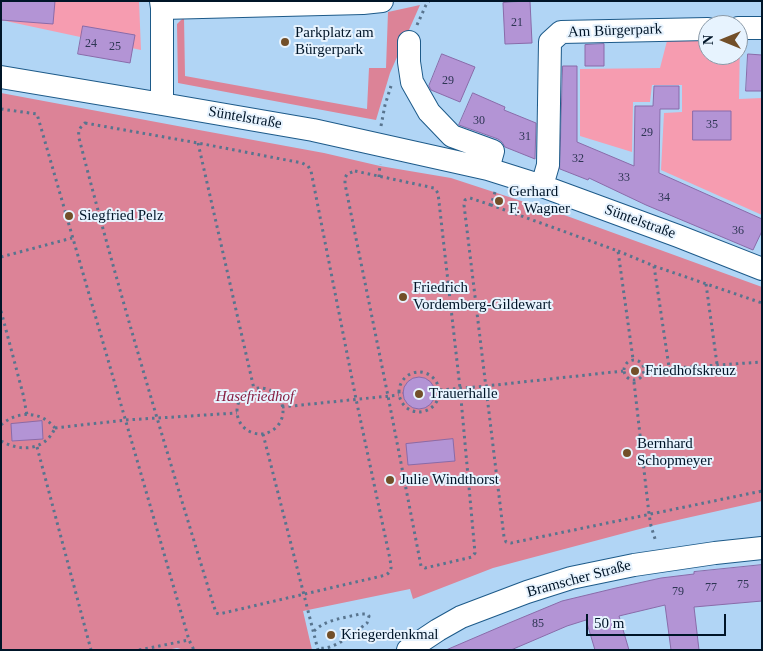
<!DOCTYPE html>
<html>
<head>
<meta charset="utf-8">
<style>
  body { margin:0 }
  #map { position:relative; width:763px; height:651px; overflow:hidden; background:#b1d5f5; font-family:Georgia,serif }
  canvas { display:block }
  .frame { position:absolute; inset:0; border:2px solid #001528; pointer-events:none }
  .north { position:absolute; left:698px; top:15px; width:50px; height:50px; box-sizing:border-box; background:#e7f3fe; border:1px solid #8b9aa8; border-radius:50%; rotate:270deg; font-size:14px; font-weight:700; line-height:20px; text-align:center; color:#001528 }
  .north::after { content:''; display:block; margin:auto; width:18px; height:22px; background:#724f29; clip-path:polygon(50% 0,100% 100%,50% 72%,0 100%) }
  .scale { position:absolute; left:586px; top:614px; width:140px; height:22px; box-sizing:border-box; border:2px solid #001528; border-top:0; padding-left:6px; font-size:15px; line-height:18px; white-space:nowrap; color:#001528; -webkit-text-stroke:4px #e7f3fe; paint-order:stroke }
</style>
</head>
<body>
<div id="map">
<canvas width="763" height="651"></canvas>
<div class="frame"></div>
<div class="north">N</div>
<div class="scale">50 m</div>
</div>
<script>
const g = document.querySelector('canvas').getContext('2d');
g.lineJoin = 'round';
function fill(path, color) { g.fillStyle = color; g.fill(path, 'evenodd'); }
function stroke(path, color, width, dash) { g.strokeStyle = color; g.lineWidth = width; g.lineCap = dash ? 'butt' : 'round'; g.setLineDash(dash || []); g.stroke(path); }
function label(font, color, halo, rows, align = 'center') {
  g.font = font + ' Georgia,serif'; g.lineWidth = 4; g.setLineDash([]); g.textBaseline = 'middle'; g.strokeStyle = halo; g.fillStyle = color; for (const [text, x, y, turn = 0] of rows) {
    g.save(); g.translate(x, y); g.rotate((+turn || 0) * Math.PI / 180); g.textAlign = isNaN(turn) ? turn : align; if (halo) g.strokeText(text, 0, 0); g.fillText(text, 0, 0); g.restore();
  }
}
fill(new Path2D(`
  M1 1H139L141 50 1 20Z
  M668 37H708V55H738V38H740L739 99 762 98V215L661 170 664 113 682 112V85H652L650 102H633L632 152 580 136V69L660 68Z`), '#f69cb0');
fill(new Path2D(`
  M420 5 390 73 376 120 178 83 177 24 184 17 185 76 367 109 369 68H386L388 12Z
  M1 93 199 130 324 153 380 166 451 178 567 216 762 287V501L651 526 493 568 413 599 410 589 303 611 312 650H185L177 648 166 650H1Z`), '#dc8397');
const building = new Path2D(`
  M1 1H55L53 24 1 20Z
  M530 1 532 43 505 44 503 3Z
  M83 26 135 35 130 63 78 54Z
  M604 44V66H585V45Z
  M442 54 475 67 460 102 431 90 429 86Z
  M748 54 762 55V91H746Z
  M563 66H577V142L634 166 635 106H653L654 86H679V109H660L659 173 762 219V231L753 250 646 205 589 178 588 180 560 169Z
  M473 93 505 107 504 110 536 123 535 159 505 147 502 142 498 139 459 125Z
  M693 111H731V140H693Z
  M403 393a16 16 0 1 1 32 0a16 16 0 1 1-32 0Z
  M42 421 43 439 12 441 11 424Z
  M453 439 455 461 408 465 406 444Z
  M762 565V601L694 607 699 650H671L665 605 619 616 629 650H595L586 620 567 626 511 650H446L509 623 562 601 616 588 661 578 694 574V572Z`);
fill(building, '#b394d5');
stroke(building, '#896ba9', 1);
const minor = new Path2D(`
  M161 1 162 8V104
  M162 8 363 3 382 1
  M738 28H762
  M409 42V62L412 82 429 112 452 136 493 151 488 169
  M1 77 162 104 313 130 488 169 542 186 678 236 762 269
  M542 186 548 165 550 42 561 32 708 29
  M408 650 438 630 461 617 527 592 571 578 634 565 715 553 762 548`);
stroke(minor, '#1d5a89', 24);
stroke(new Path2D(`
  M417 25 426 5 429 1
  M1 109 37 114 189 640 194 650
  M85 123 198 143 302 163 308 166 311 171 356 399 390 559C391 567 393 570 386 575L219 614 216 613C168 456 120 298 79 138 78 131 79 128 85 123Z
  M381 126 385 105 391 86
  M198 143 254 389
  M355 171 434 188 438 193 460 388 475 553 472 557 425 568 421 566 388 396 345 184V178L347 174Z
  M379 177 380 164
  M495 192 491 205 618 251 633 359
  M491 205 470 198 465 200 464 205 504 537 506 542 511 543 762 491
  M618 251 654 266 762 303
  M1 257 72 238
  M654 266 669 367
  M706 284 717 364
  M1 311 23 394 27 415
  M624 370a10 10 0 1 1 20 0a10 10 0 1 1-20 0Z
  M645 370 762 362
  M399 392a20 20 0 1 1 40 0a20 20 0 1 1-40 0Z
  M634 382 649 514 651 526 656 542
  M237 411a23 23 0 1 1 46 0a23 23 0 1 1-46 0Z
  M440 390 486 386 623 371
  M282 407 399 395
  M1 425C18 410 41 411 55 428
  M55 428 126 420 237 413
  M263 434 318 650
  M1 441C21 452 45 451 55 428
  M37 447 91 650
  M314 631C326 619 345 618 360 614H365L369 616 367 623C355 632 334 651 318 648
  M139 650 189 640`), '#58748e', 3, [2.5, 4]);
stroke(minor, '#fff', 22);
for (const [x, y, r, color] of [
  [285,42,5,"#724f29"],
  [499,201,5,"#724f29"],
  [69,216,5,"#724f29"],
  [403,297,5,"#724f29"],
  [635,371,5,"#724f29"],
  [419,394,5,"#724f29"],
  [627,453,5,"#724f29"],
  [390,480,5,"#724f29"],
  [331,635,5,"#724f29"]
]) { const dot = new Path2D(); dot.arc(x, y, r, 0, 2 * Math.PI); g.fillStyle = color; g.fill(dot); stroke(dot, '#e7f3fe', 2); }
label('12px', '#2d3553', null, [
  ["21",517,23],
  ["24",91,44],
  ["25",115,47],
  ["29",448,81],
  ["30",479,121],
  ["35",712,125],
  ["29",647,133],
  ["31",525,137],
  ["32",578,159],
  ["33",624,178],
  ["34",664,198],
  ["36",738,231],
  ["75",743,585],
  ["77",711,588],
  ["79",678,592],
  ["85",538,624]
]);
label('15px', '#001528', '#e7f3fe', [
  ["Am Bürgerpark",615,31,-2],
  ["Süntelstraße",245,118,10],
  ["Süntelstraße",640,222,20],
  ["Bramscher Straße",579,579,-15]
]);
label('15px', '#001528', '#e7f3fe', [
  ["Parkplatz am",295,33],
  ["Bürgerpark",295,50],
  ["Gerhard",509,192],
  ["F. Wagner",509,209],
  ["Siegfried Pelz",79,216],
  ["Friedrich",413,288],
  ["Vordemberg-Gildewart",413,305],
  ["Friedhofskreuz",645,371],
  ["Trauerhalle",429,394],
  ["Bernhard",637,444],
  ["Schopmeyer",637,461],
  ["Julie Windthorst",400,480],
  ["Kriegerdenkmal",341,635]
], 'left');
label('italic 15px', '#871e41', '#e7f3fe', [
  ["Hasefriedhof",255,397]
]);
</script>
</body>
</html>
